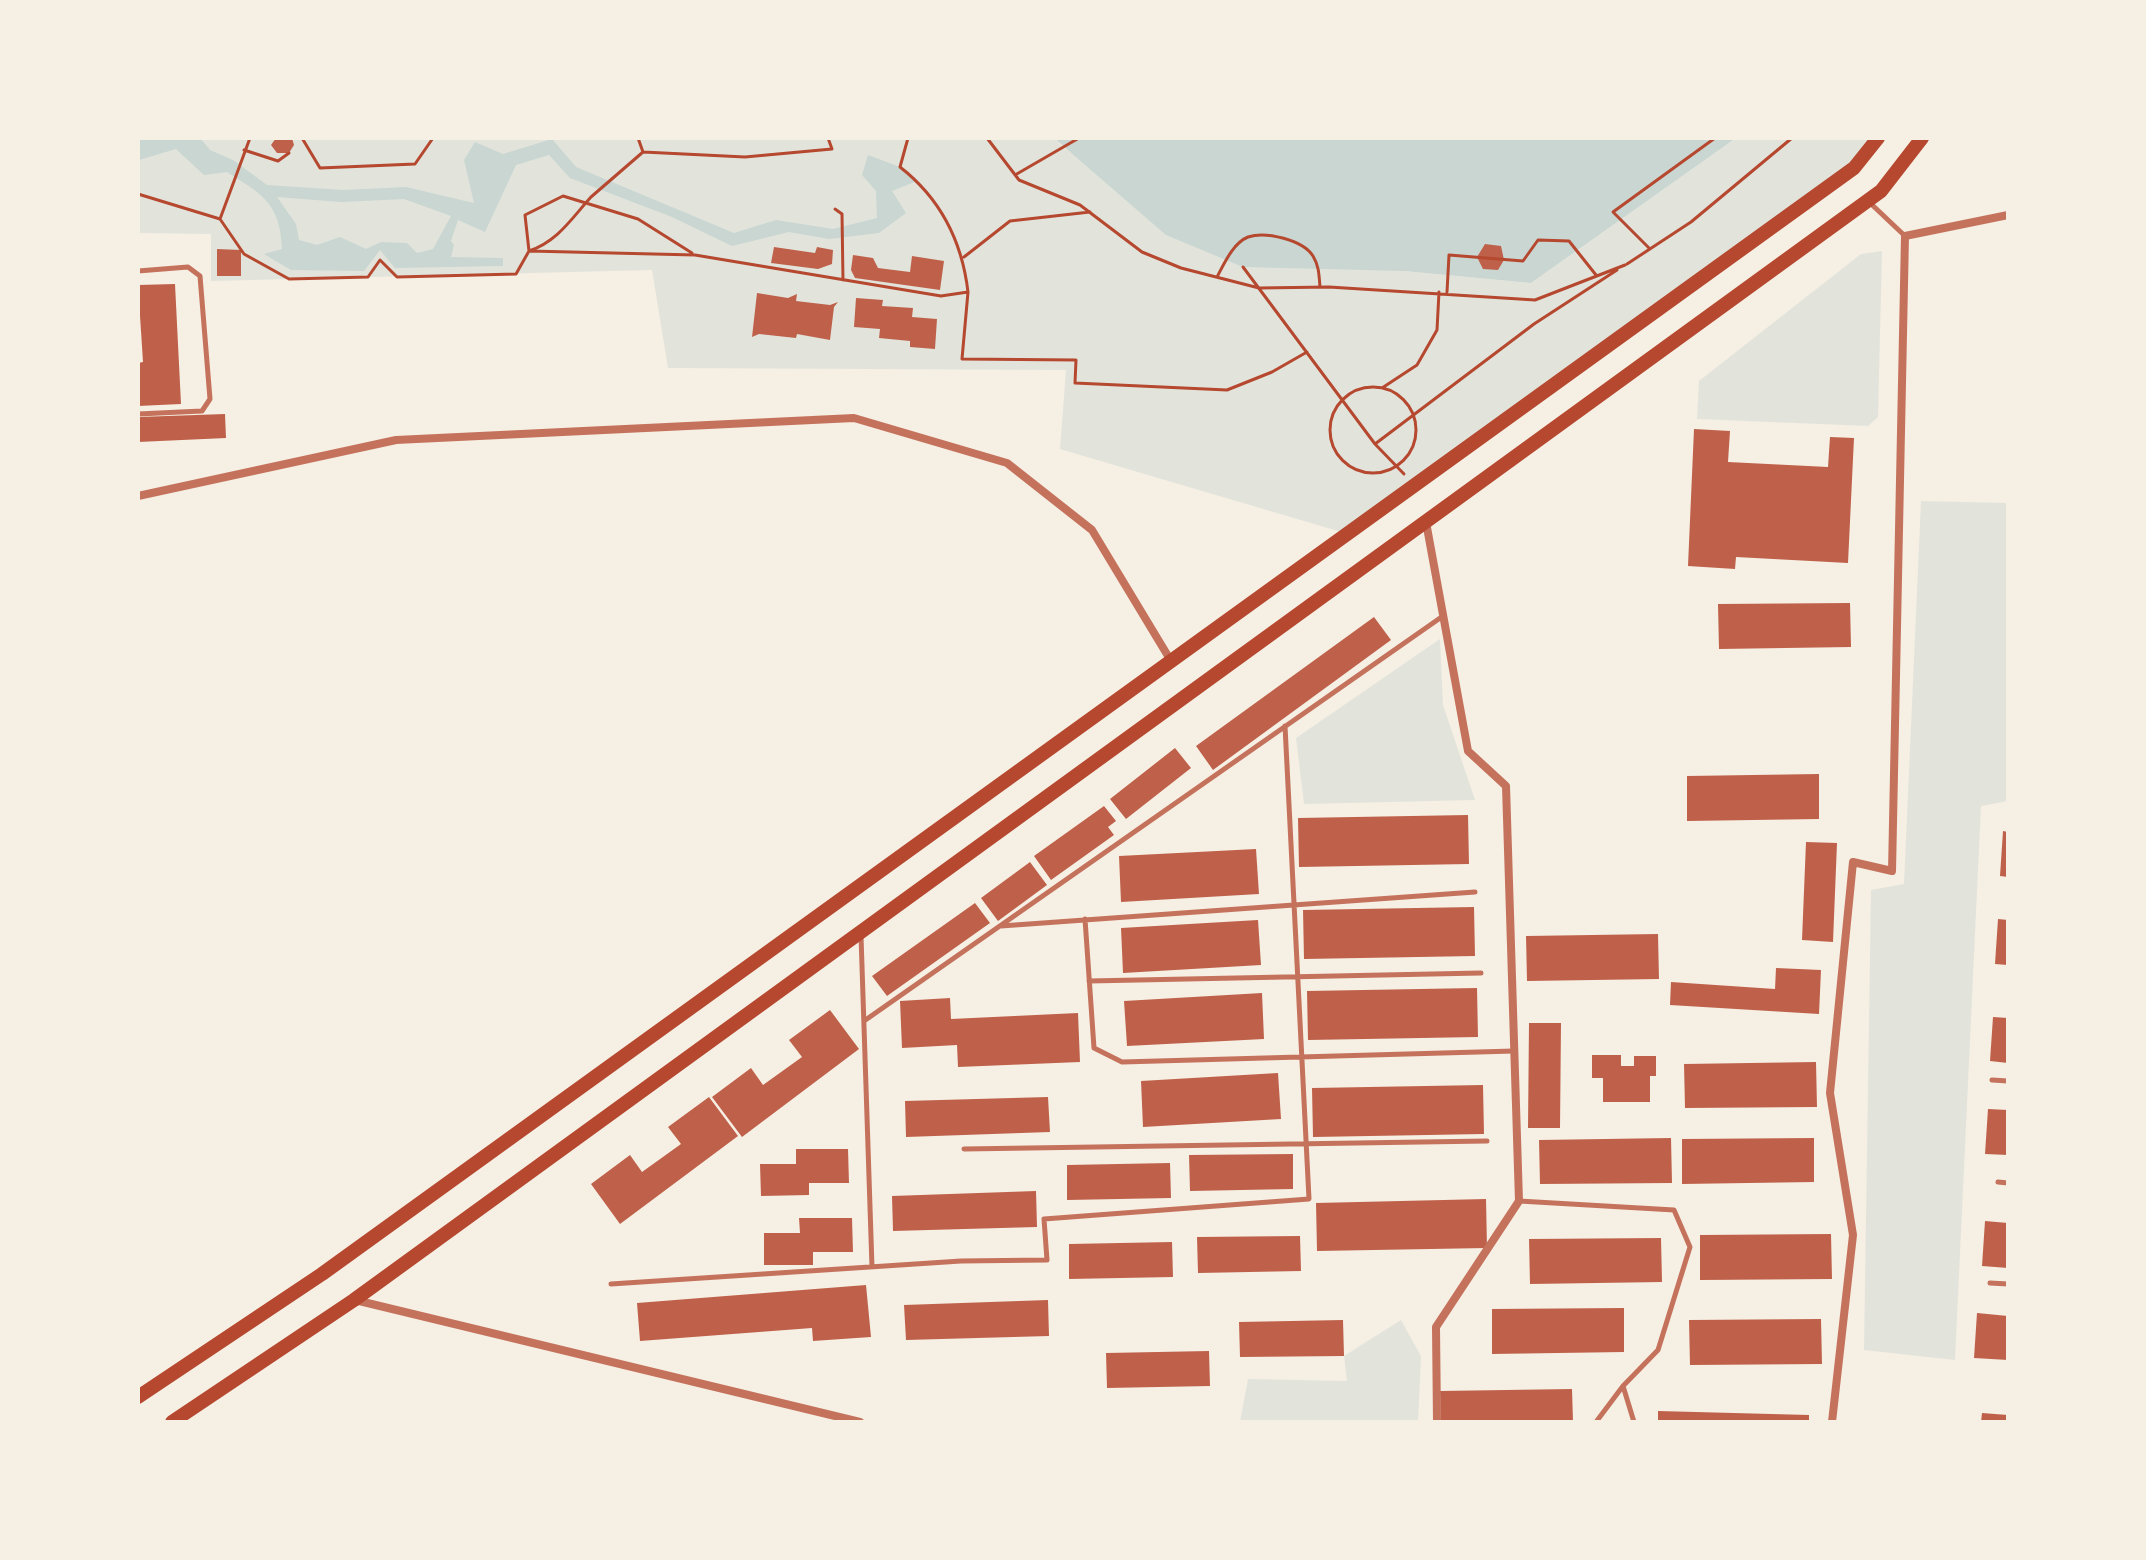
<!DOCTYPE html>
<html>
<head>
<meta charset="utf-8">
<style>
  body { margin:0 }
  #map { position:relative; width:2146px; height:1560px; overflow:hidden; background:#f6efe4; font-family:Lora,serif }
  canvas { display:block }
  .frame { position:absolute; inset:0; border:140px solid #f6efe4; pointer-events:none }
</style>
</head>
<body>
<div id="map">
<canvas width="2146" height="1560"></canvas>
<div class="frame"></div>
</div>
<script>
const g = document.querySelector('canvas').getContext('2d');
g.lineJoin = 'round';
function fill(path, color) { g.fillStyle = color; g.fill(path, 'evenodd'); }
function stroke(path, color, width, dash) { g.strokeStyle = color; g.lineWidth = width; g.lineCap = dash ? 'butt' : 'round'; g.setLineDash(dash || []); g.stroke(path); }
fill(new Path2D(`
  M138 138H1054L1064 148 1404 271 1531 283 1736 138H1878L1854 168 1348 534 1060 449 1066 370 668 368 652 270 211 281V234L138 233Z
  M1882 251 1878 417 1868 426 1697 419 1699 381 1861 254Z
  M1921 501 2008 503V801L1981 806 1955 1360 1864 1350 1871 890 1904 884Z
  M1440 639 1443 705 1475 800 1304 804 1296 738Z
  M1401 1320 1421 1356 1418 1422H1240L1248 1379 1347 1381 1344 1356Z`), '#e2e4dc');
fill(new Path2D(`
  M138 138H200L210 150 233 160 267 185 343 190 406 187 474 203 464 160 475 142 503 154 552 139 576 167 734 233 776 220 833 229 877 218 876 191 862 175 868 155 900 167 917 181 892 191 906 213 879 233 829 239 789 232 732 246 672 217 570 178 549 155 516 165 485 232 458 220 451 241 454 245 451 257 503 258V266L395 268 380 250 364 271 291 270 264 254 282 249C280 203 263 195 227 172L204 175 176 149 139 160ZM277 197 341 202 404 199 451 216 433 249 417 253 407 243 381 242 366 249 340 237 317 245 299 240 296 224Z
  M1054 138H1736L1531 283 1404 271 1243 267 1166 235Z`), '#c9d6d2');
fill(new Path2D(`
  M276 138H292L294 145 289 153H277L271 145Z
  M1485 244 1501 246 1504 260 1498 270 1483 269 1477 257Z
  M774 247 815 253 817 247 833 250 832 264 818 269 771 263Z
  M217 249 241 250V276H217Z
  M853 255 873 258 878 268 910 272 912 256 944 261 940 290 855 278 851 270Z
  M175 284 181 404 138 406V363L143 362 138 285Z
  M757 293 788 298 797 294 796 301 830 305 838 302 834 307 830 340 797 334 796 338 759 334 752 337Z
  M856 298 883 300 882 306 913 308 912 317 937 319 935 349 910 347V341L879 338 880 329 854 327Z
  M225 414 226 438 138 442V417Z
  M1694 429 1730 431 1728 462 1828 467 1830 437 1854 438 1848 563 1736 557 1735 569 1688 566Z
  M1850 603 1851 647 1719 649 1718 604Z
  M1374 617 1391 640 1213 770 1196 746Z
  M1175 748 1191 768 1126 819 1110 799Z
  M1819 774V819L1687 821V776Z
  M1104 806 1116 821 1108 827 1114 835 1051 880 1034 856Z
  M1468 815 1469 864 1299 867 1298 818Z
  M2003 831 2008 832V877L2000 876Z
  M1806 842 1837 843 1833 942 1802 940Z
  M1256 849 1259 894 1121 902 1119 856Z
  M1030 862 1047 885 998 921 981 898Z
  M975 903 990 923 887 996 872 976Z
  M1474 907 1475 956 1304 959 1303 910Z
  M1998 919 2008 920V965L1995 964Z
  M1258 920 1261 965 1123 973 1121 928Z
  M1658 934 1659 979 1527 981 1526 936Z
  M1776 968 1821 970 1819 1014 1670 1005 1671 982 1775 989Z
  M1477 988 1478 1037 1308 1040 1307 991Z
  M1262 993 1264 1039 1127 1046 1124 1001Z
  M950 998 951 1019 1078 1013 1080 1062 958 1067 957 1045 902 1048 900 1001Z
  M830 1010 859 1049 742 1137 712 1097 751 1068 763 1085 802 1057 789 1040Z
  M1993 1017 2008 1018V1063L1990 1061Z
  M1529 1023H1561L1560 1128H1528Z
  M1592 1055H1621V1066H1634V1056H1656V1076H1650V1102H1603V1078H1592Z
  M1816 1062 1817 1107 1685 1108 1684 1064Z
  M1278 1073 1281 1119 1143 1127 1141 1081Z
  M1483 1085 1484 1134 1313 1137 1312 1088Z
  M709 1097 738 1136 620 1224 591 1184 630 1155 642 1172 681 1144 668 1127Z
  M1048 1097 1050 1132 906 1137 905 1101Z
  M1988 1109 2008 1110V1155L1985 1154Z
  M1671 1138 1672 1183 1540 1184 1539 1140Z
  M1814 1138V1182L1682 1184V1139Z
  M796 1149H848L849 1183H809V1195L761 1196 760 1164H796Z
  M1293 1154V1189L1190 1191 1189 1155Z
  M1170 1163 1171 1198 1067 1200V1165Z
  M1036 1191 1037 1227 893 1231 892 1196Z
  M1486 1199 1487 1248 1317 1251 1316 1203Z
  M799 1218H852L853 1252H813V1265H764V1233H800Z
  M1985 1221 2008 1223V1268L1982 1266Z
  M1831 1234 1832 1279 1700 1280V1235Z
  M1300 1236 1301 1271 1198 1273 1197 1237Z
  M1661 1238 1662 1282 1530 1284 1529 1239Z
  M1172 1242 1173 1277 1069 1279V1244Z
  M866 1285 871 1337 813 1341 812 1328 640 1341 637 1303Z
  M1048 1300 1049 1336 906 1340 904 1305Z
  M1624 1308V1352L1492 1354V1309Z
  M1977 1313 2008 1316V1360L1974 1358Z
  M1821 1319 1822 1364 1690 1365 1689 1320Z
  M1343 1320 1344 1356 1240 1357 1239 1322Z
  M1209 1351 1210 1386 1107 1388 1106 1353Z
  M1572 1389 1573 1422H1441L1440 1391Z
  M1658 1411 1809 1415V1422H1658Z
  M1982 1413 2008 1415V1422H1981Z`), '#bf614a');
stroke(new Path2D(`
  M302 138 320 168 415 164 433 138
  M638 138 643 152 745 157 832 149 828 138
  M987 138 1019 180 1080 205 1142 252 1181 268 1259 288 1329 287 1535 300 1625 265
  M244 150 278 161 289 153
  M643 152 591 197C571 219 558 241 529 251L525 215 563 196 638 219 692 253
  M1015 175 1079 138
  M138 194 220 219 244 254 289 279 368 277 380 260 397 277 516 274 529 251 695 255 941 296 968 292C962 241 941 199 900 167L908 138
  M835 209 842 214 843 280
  M220 219 250 138
  M1650 249 1613 212 1715 138
  M964 257 1010 221 1090 212
  M1627 264 1691 222 1792 138
  M1243 267 1375 444 1404 474
  M1217 277C1224 264 1233 243 1248 237 1266 231 1303 240 1313 256 1319 266 1319 275 1320 287
  M968 292 962 359 1076 360 1075 383 1227 390 1272 372 1307 352
  M1447 292 1449 255 1523 261 1538 240 1569 241 1596 275
  M1330 430a43 43 0 1 1 86 0a43 43 0 1 1-86 0Z
  M1382 388 1417 365 1437 330 1439 292
  M1375 444 1534 324 1617 270`), '#b5482f', 3);
stroke(new Path2D(`
  M1868 201 1905 236
  M138 271 188 267 200 276 210 399 202 411 138 414
  M1085 919 1094 1048 1122 1062 1514 1051
  M1001 926 1475 892
  M861 936 872 1267
  M1089 981 1481 973
  M864 1021 1443 616
  M1992 1080 2008 1081
  M964 1149 1487 1141
  M1998 1182 2008 1183
  M1519 1201 1674 1210 1690 1247 1658 1350 1623 1386 1634 1422
  M1990 1283 2008 1284
  M611 1284 961 1261 1047 1260 1044 1219 1309 1199 1285 726
  M1596 1422 1623 1386`), '#c5725c', 5);
stroke(new Path2D(`
  M138 496 396 440 854 418 1007 463 1092 530 1171 661
  M1426 522 1468 751 1506 786 1519 1201 1436 1327 1437 1422
  M355 1300 860 1422
  M1832 1422 1853 1235 1830 1093 1853 862 1892 871 1905 236 2008 215`), '#c5725c', 8);
stroke(new Path2D(`
  M138 1397 322 1274 1854 168 1878 138
  M172 1422 354 1300 1881 191 1922 138`), '#b5482f', 14);
</script>
</body>
</html>
